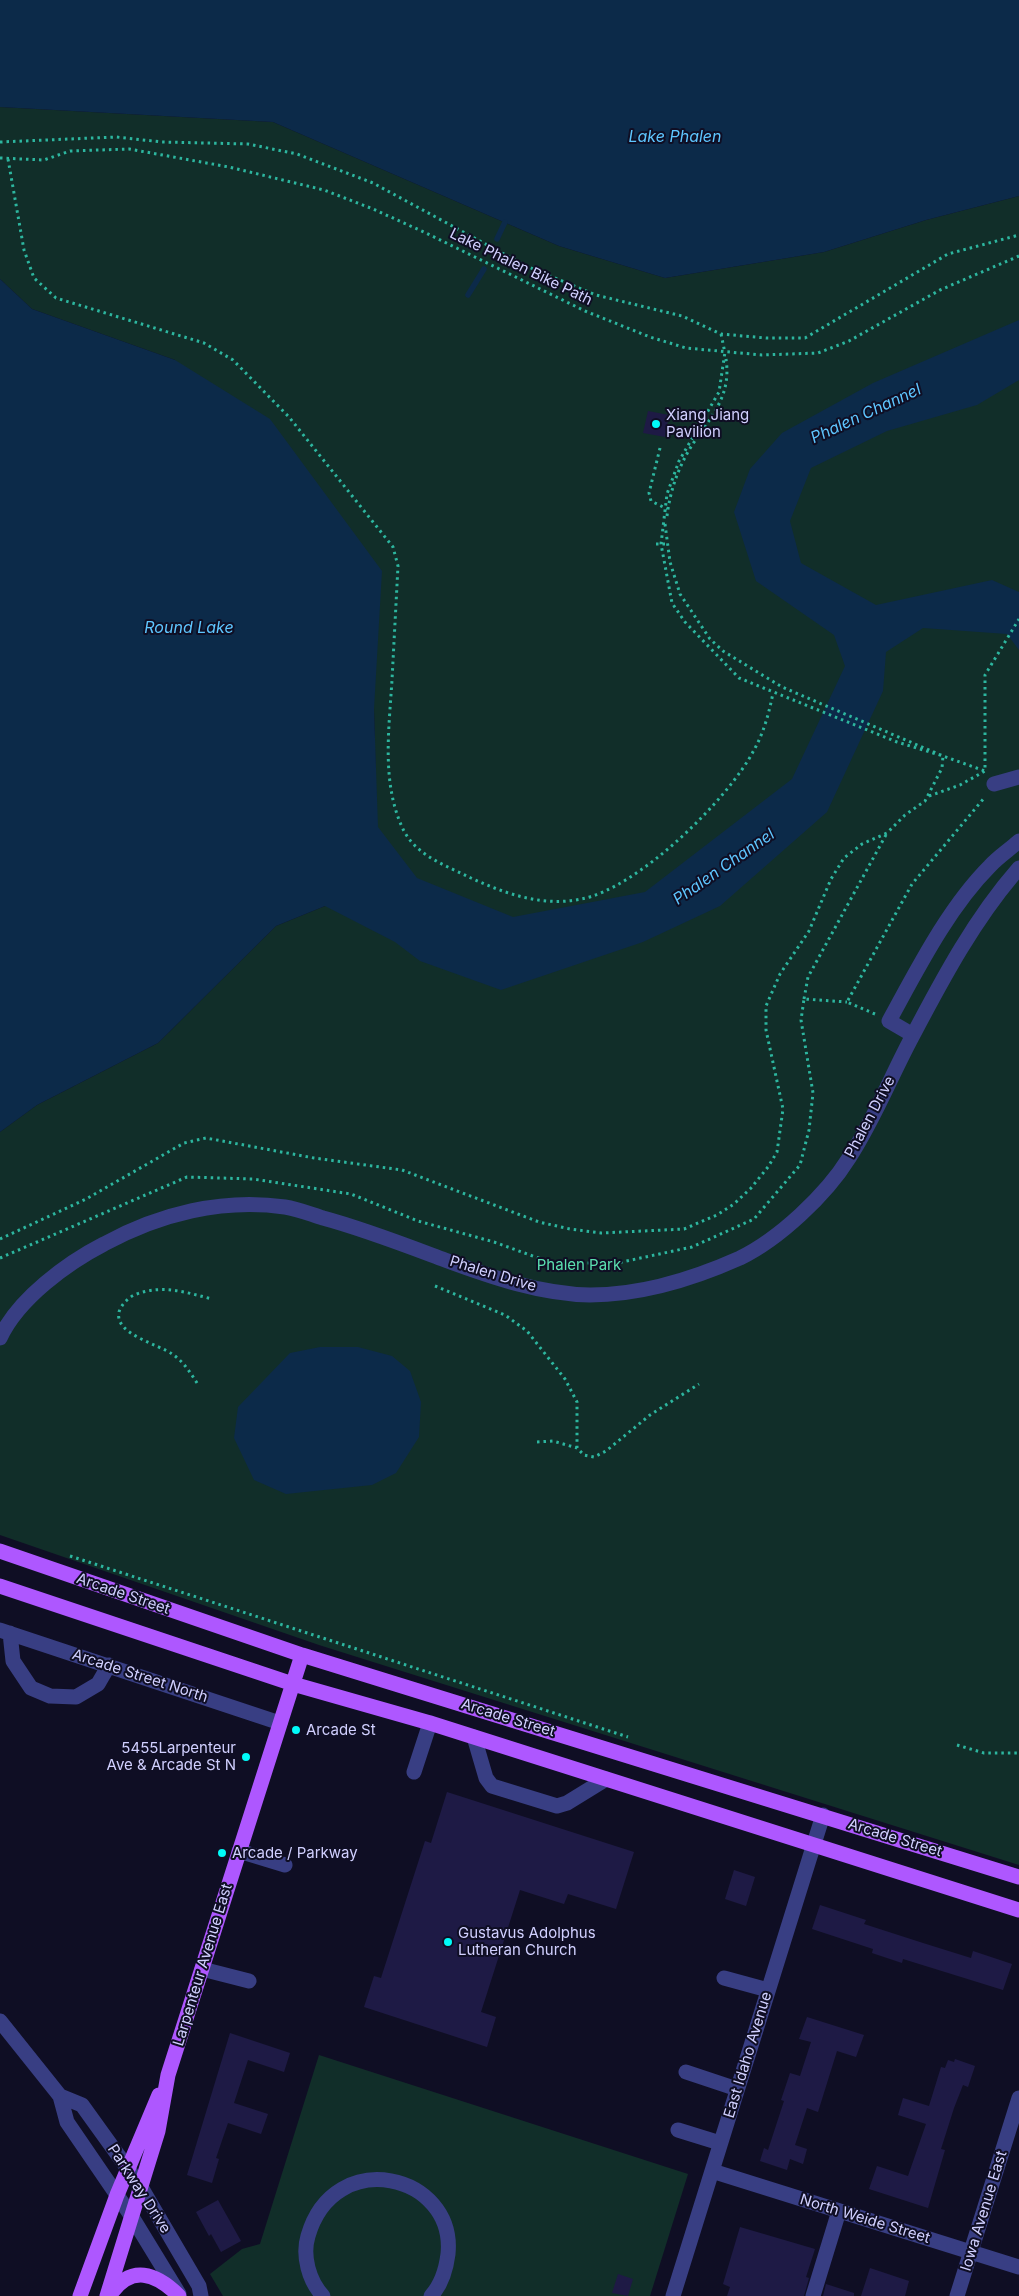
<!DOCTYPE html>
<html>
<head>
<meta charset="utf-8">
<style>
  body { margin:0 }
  canvas { display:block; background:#0f0e24 }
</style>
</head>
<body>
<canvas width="1019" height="2296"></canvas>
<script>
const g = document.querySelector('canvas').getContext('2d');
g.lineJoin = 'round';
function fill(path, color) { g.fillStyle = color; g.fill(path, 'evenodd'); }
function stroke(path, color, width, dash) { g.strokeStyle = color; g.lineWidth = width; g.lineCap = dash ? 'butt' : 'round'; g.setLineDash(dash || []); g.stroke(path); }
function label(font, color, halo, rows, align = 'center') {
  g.font = font + ' Inter,sans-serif'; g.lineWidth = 4; g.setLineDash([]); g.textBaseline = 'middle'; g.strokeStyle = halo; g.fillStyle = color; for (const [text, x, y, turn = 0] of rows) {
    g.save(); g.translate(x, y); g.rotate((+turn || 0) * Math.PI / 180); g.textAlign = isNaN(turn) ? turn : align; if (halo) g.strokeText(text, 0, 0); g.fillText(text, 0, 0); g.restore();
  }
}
fill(new Path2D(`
  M0 107 273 122 559 246 665 278 824 252 926 220 1019 196V1865L319 1645 0 1535V1132L37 1105 158 1043 276 926 325 906 377 827 374 709 175 360 32 309 0 279Z
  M319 2055 688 2174 650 2296H223L210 2274 242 2249 260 2244Z`), '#112e29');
fill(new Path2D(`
  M0 0H1019V196L926 220 824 252 665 278 559 246 273 122 0 107Z
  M0 279 32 309 175 360 270 419 382 571 374 709 378 827 417 878 513 917 645 892 792 779 845 666 834 635 756 581 734 512 750 469 782 433 873 383 1019 320V380L977 405 887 431 811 468 790 521 801 563 876 605 992 580 1019 592V650L1007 634 923 628 886 652 883 691 827 812 720 906 643 942 501 990 420 961 395 942 325 906 276 926 158 1043 37 1105 0 1132Z
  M320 1347H358L392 1356 410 1371 421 1402 419 1437 396 1473 372 1485 286 1494 254 1480 234 1438 238 1407 290 1353Z`), '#0c2a49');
stroke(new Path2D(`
  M497 239 505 222
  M468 295 484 269`), '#0c2a49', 5.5);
fill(new Path2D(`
  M648 411 669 415 665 437 643 433Z
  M447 1792 634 1852 616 1909 568 1894 564 1904 520 1890 481 2012 496 2017 487 2047 364 2007 374 1976 381 1978 425 1841 431 1843Z
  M734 1870 755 1877 746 1906 725 1899Z
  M820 1905 866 1920 864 1924 923 1943 971 1958 973 1951 1012 1964 1003 1990 903 1959 902 1963 872 1953 873 1949 812 1929Z
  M807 2017 864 2035 856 2057 837 2051 818 2112 807 2108 795 2145 807 2149 803 2164 790 2159 787 2170 760 2161 764 2148 768 2150 784 2101 781 2100 790 2073 800 2076 811 2042 799 2039Z
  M230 2033 290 2053 284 2072 248 2060 234 2103 268 2114 261 2134 228 2123 216 2158 219 2159 212 2183 187 2175Z
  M955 2059 975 2066 968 2087 963 2085 954 2108 941 2149 945 2150 928 2208 869 2189 877 2166 908 2176 926 2124 898 2115 903 2098 929 2106 941 2067 945 2068 948 2060 954 2062Z
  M218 2200 241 2241 221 2252 211 2234 209 2236 196 2212Z
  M740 2227 815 2249 806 2277 809 2278 804 2296H727L730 2287 723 2284Z
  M870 2268 909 2281 905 2296H861Z
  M618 2274 633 2279 628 2296 612 2293Z
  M826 2284 854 2293V2296H823Z`), '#1e1a45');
stroke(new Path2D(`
  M0 142 116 137 162 142 248 144 297 154 373 183 526 266 596 295 682 316 721 334 766 338H805L948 254 1019 235
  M0 158 44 160 70 151 129 149 229 167 324 190 373 209 426 233 585 311 650 337 686 348 762 355 818 353 849 341 940 290 1019 256
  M8 159 24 250 34 278 56 298 204 343 233 360 289 417 393 547 398 566C396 604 394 642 392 680 389 730 381 785 404 831 417 856 447 866 471 878 506 894 543 907 581 899 637 889 728 800 754 750 764 732 769 713 773 693
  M721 334 725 353
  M660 448 649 493 651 501 667 509
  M667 516C670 492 677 471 689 450 708 419 732 399 726 359
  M665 524 670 562 680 594 710 639 723 651 782 687 943 756 985 771
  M656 544H666
  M929 796 960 785 985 771V675L1019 619
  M804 999 808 977 887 833
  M875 1014 847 1002 912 884 985 797
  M0 1239 86 1199 184 1143 206 1138 314 1158 402 1170 539 1222 570 1229 601 1233 684 1229 717 1215 734 1204 751 1188 768 1167 777 1152 783 1109 766 1030V1006L780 974 809 931 831 879 844 858 862 844 887 833 905 815 925 801 942 768 943 756 897 742 739 678 685 622 672 603 661 544 667 494 679 461 719 392 725 352
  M0 1258 187 1177 253 1179 351 1194 418 1221 494 1242 555 1264 622 1262 692 1247 754 1219 800 1165 809 1130 813 1093 801 1020 804 999 847 1002
  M435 1286 505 1315 527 1331 565 1379 577 1402V1448L584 1455 594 1457 606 1451 650 1415 699 1384
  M197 1383C190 1372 183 1361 172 1354 158 1344 114 1334 119 1312 121 1305 128 1298 134 1295 161 1284 185 1292 212 1299
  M537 1442 553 1441 577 1448
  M70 1556 628 1737
  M957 1745 984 1753H1019`), '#2db69f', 3, [2.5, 4]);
stroke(new Path2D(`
  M994 784 1019 777
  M913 1035 889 1021C917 970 948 908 990 866 998 857 1009 850 1019 841
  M0 1338C18 1299 67 1263 104 1244 159 1214 222 1198 285 1207 298 1209 310 1214 323 1218 364 1229 405 1245 445 1260 491 1277 540 1294 590 1295 642 1295 693 1279 740 1258 779 1239 826 1195 849 1158 873 1122 891 1076 912 1037 943 978 975 918 1019 868
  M0 1630 280 1723
  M10 1633 13 1661 31 1688 50 1696 76 1697 98 1684 109 1665
  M474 1737 486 1778 492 1786 557 1806 567 1803 606 1779
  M414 1772 430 1723
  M239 1851 285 1865
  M202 1969 249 1981
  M724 1978 768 1990
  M0 2021 60 2096 67 2122 132 2217 179 2294
  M686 2072 737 2089
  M60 2096 82 2105 141 2187 199 2286 201 2296
  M678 2130 720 2143
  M712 2171 1019 2267
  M323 2296C309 2281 302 2256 308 2236 334 2145 456 2174 448 2254 446 2270 442 2284 431 2296
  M673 2296 823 1815
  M813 2296 839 2211
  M957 2296 1019 2098`), '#383e83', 15);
stroke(new Path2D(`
  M0 1551 302 1655 1019 1877
  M0 1586 293 1684 430 1723 1019 1910
  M110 2295C131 2264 156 2273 179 2296
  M80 2296 117 2195 159 2095
  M107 2296 158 2131 168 2075 302 1655`), '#ae57ff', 15);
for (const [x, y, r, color] of [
  [656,424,5,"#00fbf9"],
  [296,1730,5,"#00fbf9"],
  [246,1757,5,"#00fbf9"],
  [222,1853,5,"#00fbf9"],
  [448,1942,5,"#00fbf9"]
]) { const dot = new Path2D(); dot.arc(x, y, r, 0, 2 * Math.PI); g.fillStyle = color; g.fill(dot); stroke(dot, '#0f0e24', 2); }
label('15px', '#d1d0ff', '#0f0e24', [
  ["Lake Phalen Bike Path",521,267,26],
  ["Phalen Drive",870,1117,-62],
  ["Phalen Drive",493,1274,17],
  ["Arcade Street",123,1594,19],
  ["Arcade Street North",140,1676,18],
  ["Arcade Street",508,1718,17],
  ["Arcade Street",895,1838,17],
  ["Larpenteur Avenue East",203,1965,-73],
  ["East Idaho Avenue",748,2055,-73],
  ["Parkway Drive",139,2189,57],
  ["Iowa Avenue East",984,2211,-73],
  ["North Weide Street",865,2219,17]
]);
label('15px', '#d1d0ff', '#0f0e24', [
  ["Xiang Jiang",666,415],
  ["Pavilion",666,432],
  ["Arcade St",306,1730],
  ["5455Larpenteur",236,1748,"right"],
  ["Ave & Arcade St N",236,1765,"right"],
  ["Arcade / Parkway",232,1853],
  ["Gustavus Adolphus",458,1933],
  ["Lutheran Church",458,1950]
], 'left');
label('15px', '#5be0b0', '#0f0e24', [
  ["Phalen Park",579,1265]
]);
label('italic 16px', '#5ec6ff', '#0f0e24', [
  ["Lake Phalen",675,137],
  ["Phalen Channel",866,414,-25],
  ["Round Lake",189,628],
  ["Phalen Channel",724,867,-35]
]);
</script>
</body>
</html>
